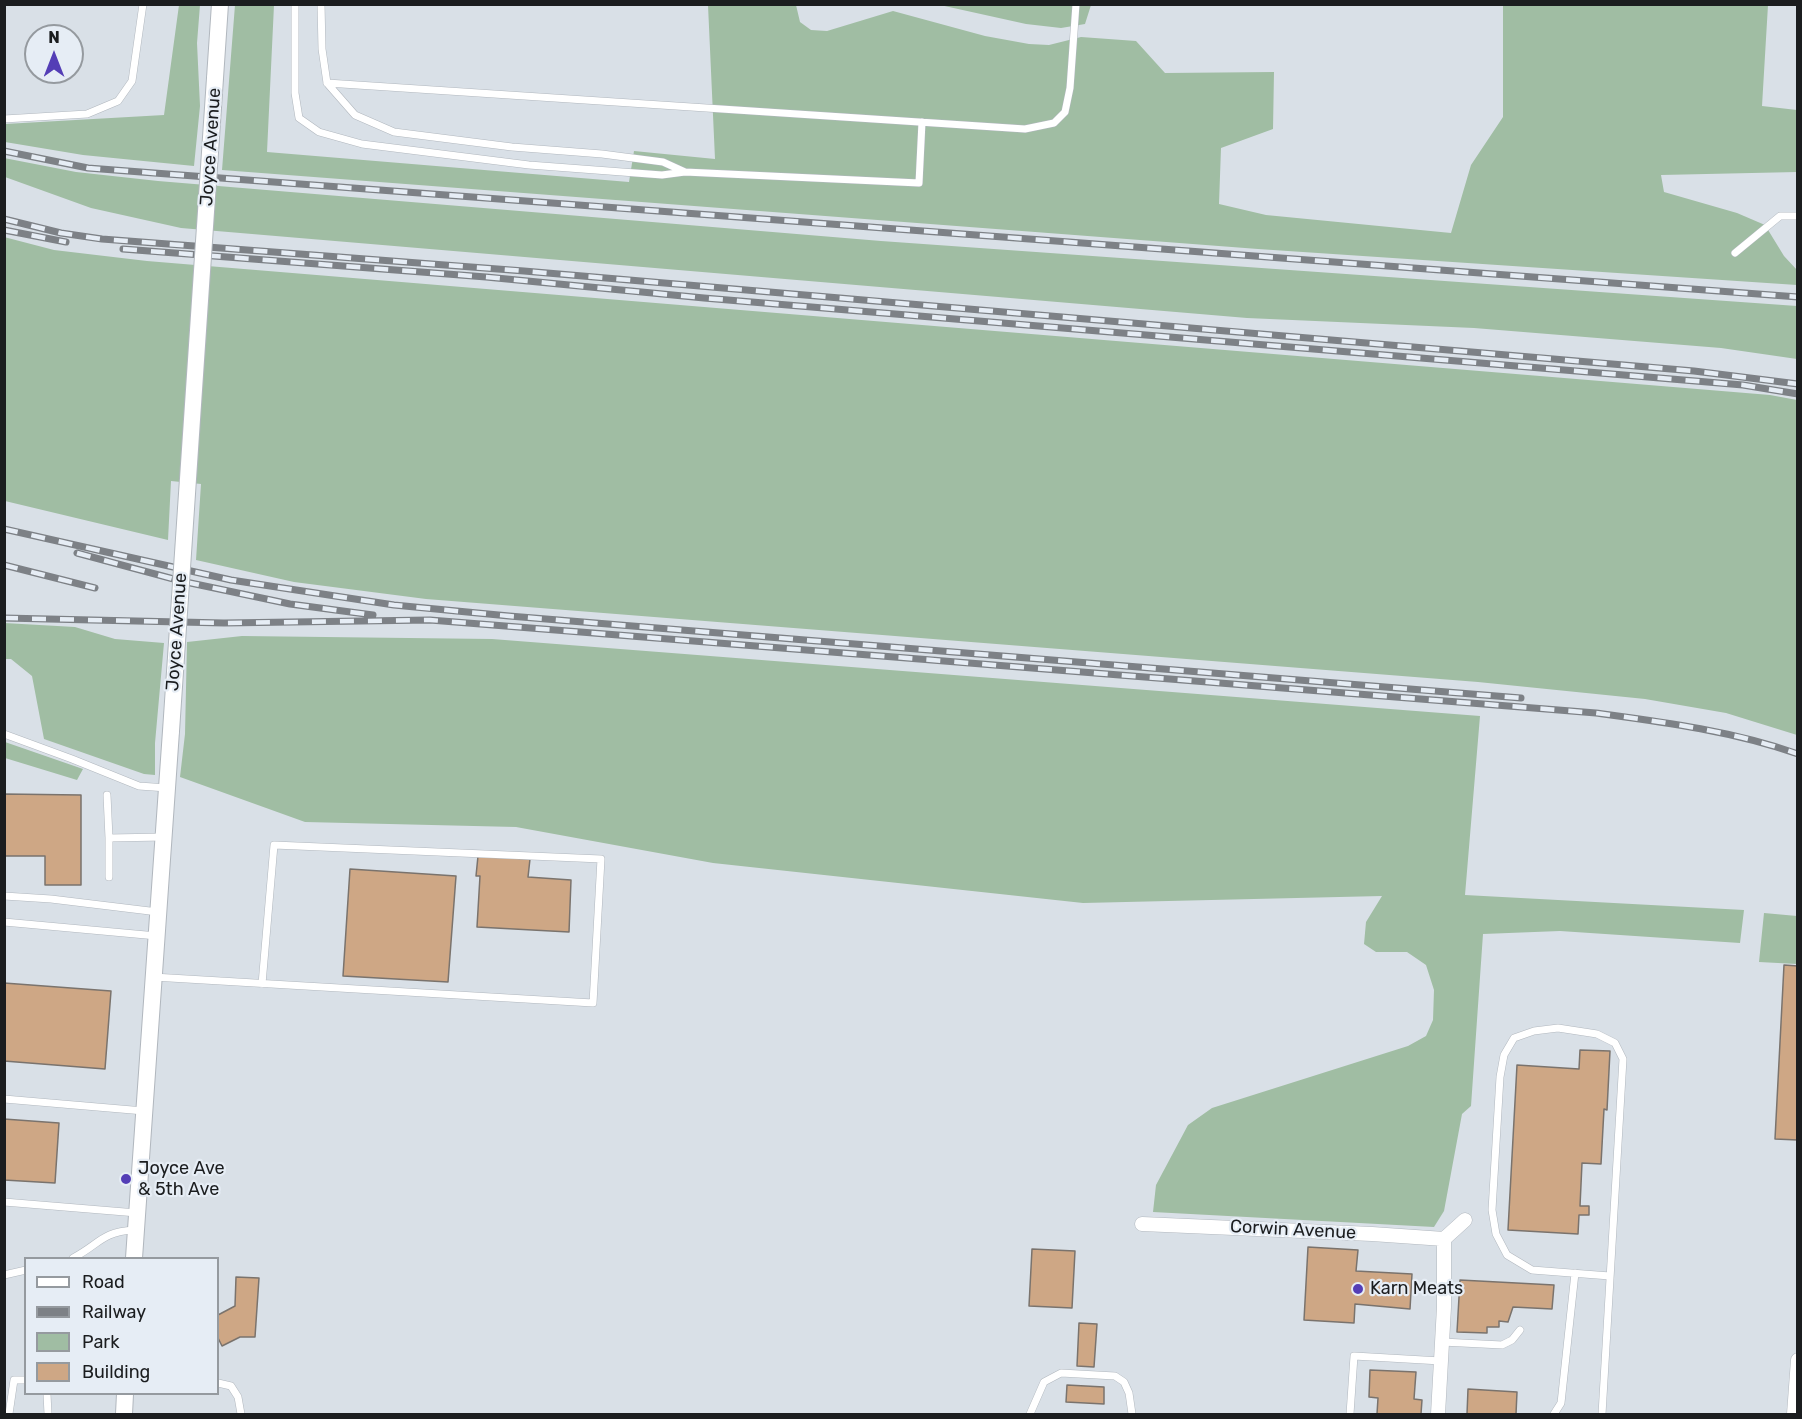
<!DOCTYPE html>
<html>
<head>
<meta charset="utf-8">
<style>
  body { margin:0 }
  #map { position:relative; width:1802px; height:1419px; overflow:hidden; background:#d9e0e7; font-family:Rubik,sans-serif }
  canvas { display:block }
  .frame { position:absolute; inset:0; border:6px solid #1b1d1f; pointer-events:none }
  .legend { position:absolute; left:24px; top:1257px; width:195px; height:138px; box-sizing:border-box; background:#e6edf5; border:2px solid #959a9f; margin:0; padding:8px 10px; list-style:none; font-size:18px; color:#1b1d1f }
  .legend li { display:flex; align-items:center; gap:12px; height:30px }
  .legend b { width:30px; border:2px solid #959a9f }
  .north { position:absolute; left:24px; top:24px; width:60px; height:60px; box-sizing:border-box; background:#e6edf5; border:2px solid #959a9f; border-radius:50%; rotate:0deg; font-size:16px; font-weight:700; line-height:24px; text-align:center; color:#1b1d1f }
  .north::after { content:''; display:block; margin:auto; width:21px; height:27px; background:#543eb6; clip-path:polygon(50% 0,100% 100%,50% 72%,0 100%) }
</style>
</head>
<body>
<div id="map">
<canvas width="1802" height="1419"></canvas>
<div class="frame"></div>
<ul class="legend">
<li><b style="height:8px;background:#fff"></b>Road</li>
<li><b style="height:8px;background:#7d8186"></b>Railway</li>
<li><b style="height:16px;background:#a0bda3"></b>Park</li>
<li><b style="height:16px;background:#cea785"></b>Building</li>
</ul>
<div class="north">N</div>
</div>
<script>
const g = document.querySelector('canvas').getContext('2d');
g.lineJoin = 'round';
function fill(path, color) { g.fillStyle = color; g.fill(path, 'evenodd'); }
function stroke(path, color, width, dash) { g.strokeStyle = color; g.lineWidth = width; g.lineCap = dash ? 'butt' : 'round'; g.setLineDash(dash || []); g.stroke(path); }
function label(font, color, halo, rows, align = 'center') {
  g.font = font + ' Rubik,sans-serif'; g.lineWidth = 4.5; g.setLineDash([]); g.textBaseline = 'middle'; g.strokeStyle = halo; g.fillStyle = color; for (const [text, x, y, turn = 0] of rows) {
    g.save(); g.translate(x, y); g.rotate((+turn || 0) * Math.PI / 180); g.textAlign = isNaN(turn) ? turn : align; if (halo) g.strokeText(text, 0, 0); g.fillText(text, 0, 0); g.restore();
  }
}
fill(new Path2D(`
  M179 5H200L197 43 200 106 194 166 83 155 5 142V124L164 115Z
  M235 5H274L267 152 629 182 634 151 715 159 708 5H796L800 22 811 30 827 31 893 11 985 36 1029 44 1049 45 1081 37 1136 41 1165 73 1274 72 1273 129 1221 148 1219 204 1266 215 1451 233 1471 165 1503 117V5H1768L1762 106 1797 110V172L1661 175 1664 192 1737 213 1765 225 1784 256 1797 270V285L1258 249 222 170Z
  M940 5H1091L1085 24 1061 28 1026 24Z
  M4 158 76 172 158 181 881 241 1797 306V359L1721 348 1474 328 1247 318 181 228 91 208 5 177Z
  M4 237 54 250 147 261 1770 395 1797 400V735L1726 713 1645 699 1478 682 426 599 294 582 196 560 201 484 171 481 168 540 5 501Z
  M4 623 75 627 115 639 164 643 155 743V775L144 774 44 739 32 676 11 659H5Z
  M242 636 492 639 1480 716 1465 895 1744 910 1740 943 1560 931 1483 934 1471 1106 1462 1114 1444 1211 1434 1227 1153 1212 1156 1185 1188 1125 1212 1108 1408 1046 1426 1036 1433 1020 1434 990 1426 965 1407 952H1376L1364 944 1366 922 1382 896 1083 903 713 863 516 827 305 822 180 777 185 734 187 642Z
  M5 742 83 769 77 780 5 758Z
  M1764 913 1797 916V964L1759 962Z`), '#a0bda3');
const building = new Path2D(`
  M4 794 81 795V885H45V856H4Z
  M478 856 530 859 528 877 571 880 569 932 477 927 480 876H476Z
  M350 869 456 876 448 982 343 976Z
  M1784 965 1798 966V1140L1775 1139Z
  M4 983 111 991 105 1069 4 1061Z
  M1580 1050 1610 1051 1607 1110 1604 1109 1601 1164 1582 1163 1580 1206H1589V1215H1579L1578 1234 1508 1230 1517 1065 1579 1069Z
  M4 1119 59 1123 55 1183 4 1180Z
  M1308 1247 1358 1250 1356 1271 1412 1274 1410 1309 1355 1304 1354 1323 1304 1320Z
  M1032 1249 1075 1251 1072 1308 1029 1306Z
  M236 1277 259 1278 255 1337H240L222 1346 218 1338V1315L235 1306Z
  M1460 1280 1554 1285 1552 1309 1513 1307 1508 1322 1499 1321V1327H1487V1333L1457 1332Z
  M1079 1323 1097 1324 1094 1367 1077 1366Z
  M1370 1370 1416 1372 1414 1399 1422 1400 1421 1414H1377L1378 1398 1369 1397Z
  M1067 1385 1104 1387V1404L1066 1402Z
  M1468 1389 1517 1392 1516 1414H1467Z`);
fill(building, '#cea785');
stroke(building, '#7a736d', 1.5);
const service = new Path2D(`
  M295 4V93L299 118 319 132 362 144 529 165 662 175 685 172 919 183 922 122
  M321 4 322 49 327 83 1025 129 1054 123 1065 112 1070 88 1076 4
  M327 83 355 115 394 132 512 147 602 154 663 162 685 172
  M4 119 87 114 118 101 132 81 143 4
  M1735 253 1780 216H1798
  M4 734 72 759 139 786 167 788
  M107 795 109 838
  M109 877V838L164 837
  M4 896 51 899 158 912
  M4 922 157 936
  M153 977 593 1003 601 859 274 845 262 984
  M4 1099 144 1111
  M4 1202 137 1213
  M73 1258C100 1244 101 1232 134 1230
  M4 1275 26 1270
  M1442 1342 1502 1345 1512 1340 1520 1330
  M218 1383 231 1386 238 1397 241 1414
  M47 1394 48 1414
  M9 1414 14 1380H26
  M1030 1414 1044 1382 1061 1373 1115 1376 1124 1382 1129 1393 1132 1414
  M1350 1414 1354 1356 1441 1361
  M1554 1414 1561 1403 1575 1273
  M1602 1414 1623 1059 1615 1043 1597 1034 1558 1028 1534 1031 1514 1038 1504 1055 1500 1077 1492 1210 1496 1234 1507 1255 1532 1270 1610 1276`);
const minor = new Path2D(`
  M1142 1224 1372 1234 1444 1239
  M1438 1414 1444 1307V1239L1465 1220
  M1794 1414 1798 1360`);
const tertiary = new Path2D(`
  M215 78 220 4
  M134 1258 171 731
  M124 1414 125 1394`);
stroke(service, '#b1b7be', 8);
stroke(minor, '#b1b7be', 15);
stroke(tertiary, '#b1b7be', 18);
stroke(service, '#fff', 7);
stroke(minor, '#fff', 14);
stroke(tertiary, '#fff', 16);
const rail = new Path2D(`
  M4 151 88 168 1798 297
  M4 219 61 233 102 239 524 271 1694 371 1798 384
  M4 230 66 242
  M123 249 486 277 704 298 1588 372 1743 385 1798 394
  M4 529 231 580 394 605 509 616 1521 698
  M77 553 181 581 290 604 373 615
  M4 565 95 588
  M4 618 224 623 430 620 1596 713C1663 722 1733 731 1798 754`);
stroke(rail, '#7d8186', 7);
stroke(rail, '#e6edf5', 4.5, [14]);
const tertiaryBridge = new Path2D(`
  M171 731 215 78`);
stroke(tertiaryBridge, '#b1b7be', 18, []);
stroke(tertiaryBridge, '#fff', 16);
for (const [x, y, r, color] of [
  [126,1179,6,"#543eb6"],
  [1358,1289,6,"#543eb6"]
]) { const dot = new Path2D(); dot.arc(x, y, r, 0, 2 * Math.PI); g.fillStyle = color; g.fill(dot); stroke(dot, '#e6edf5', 2); }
label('18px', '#1b1d1f', '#e6edf5', [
  ["Joyce Avenue",211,147,-86],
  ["Joyce Avenue",177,632,-86],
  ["Corwin Avenue",1293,1230,3]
]);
label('18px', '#1b1d1f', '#e6edf5', [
  ["Joyce Ave",138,1169],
  ["& 5th Ave",138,1190],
  ["Karn Meats",1370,1289]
], 'left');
</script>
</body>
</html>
